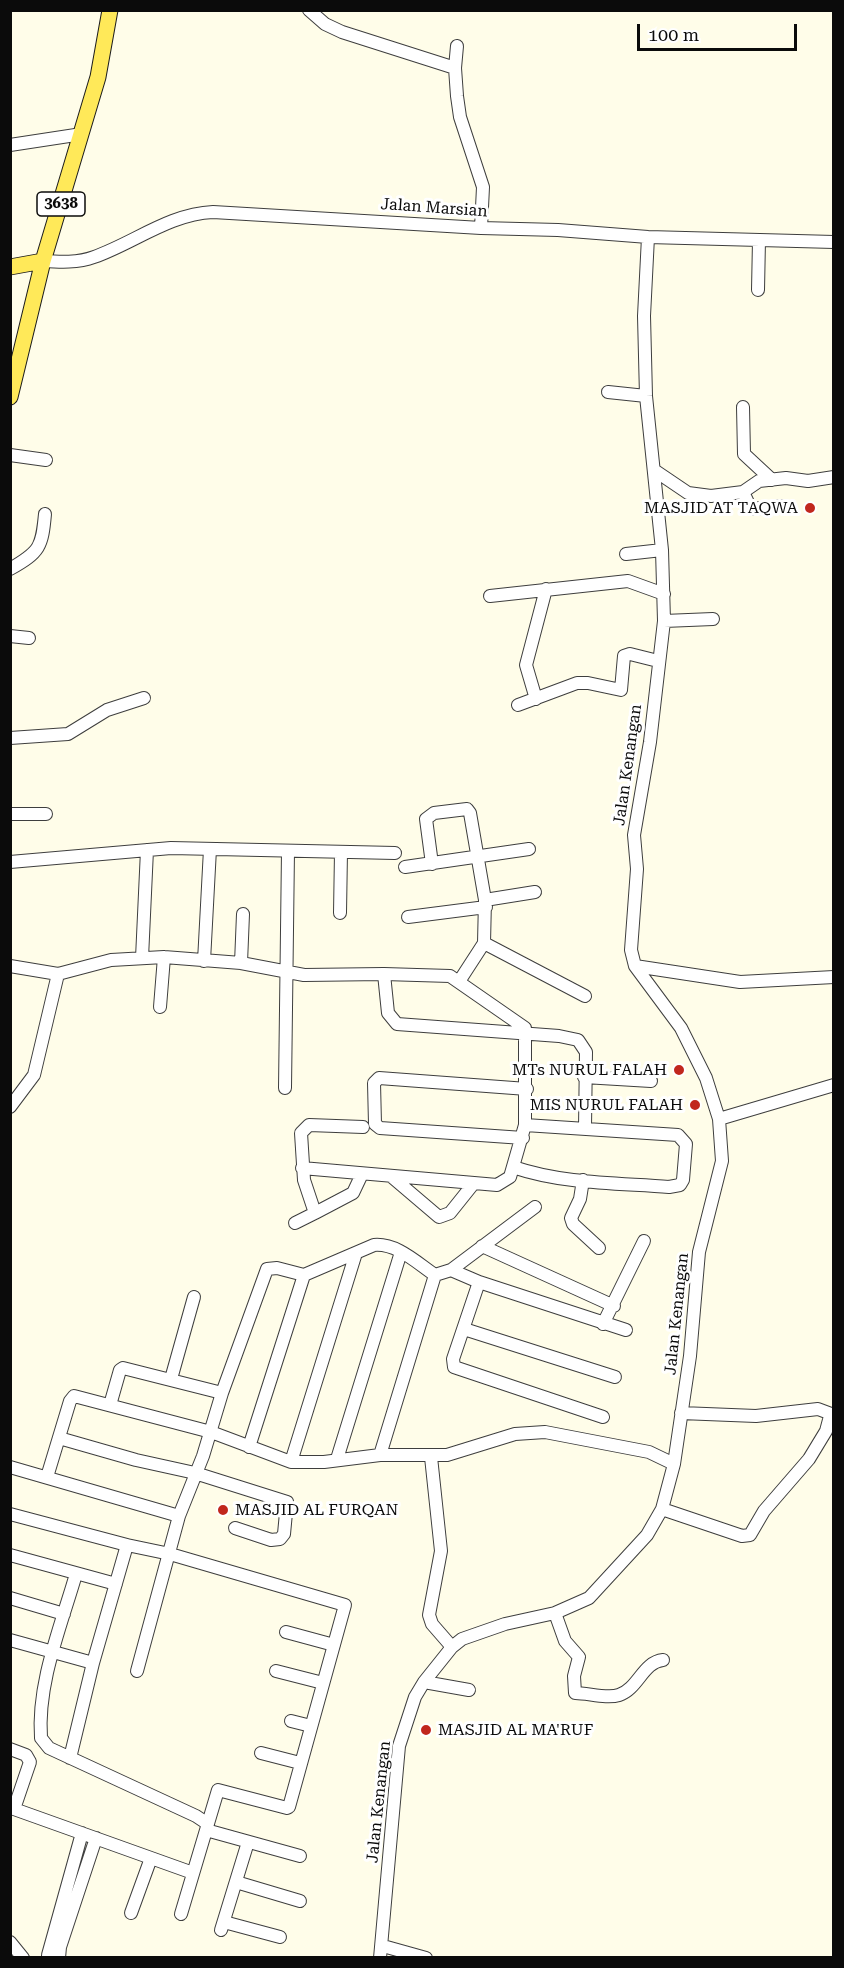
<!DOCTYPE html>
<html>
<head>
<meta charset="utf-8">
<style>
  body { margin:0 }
  #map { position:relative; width:844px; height:1968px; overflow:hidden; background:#fffde9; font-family:"Roboto Serif",serif }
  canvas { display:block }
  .frame { position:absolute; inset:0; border:12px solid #0b0b0b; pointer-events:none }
  .scale { position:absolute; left:637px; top:24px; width:160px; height:27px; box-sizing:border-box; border:3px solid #0b0b0b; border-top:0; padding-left:8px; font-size:18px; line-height:21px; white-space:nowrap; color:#0b0b0b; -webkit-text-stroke:4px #fff; paint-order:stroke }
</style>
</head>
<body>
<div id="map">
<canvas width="844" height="1968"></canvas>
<div class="frame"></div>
<div class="scale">100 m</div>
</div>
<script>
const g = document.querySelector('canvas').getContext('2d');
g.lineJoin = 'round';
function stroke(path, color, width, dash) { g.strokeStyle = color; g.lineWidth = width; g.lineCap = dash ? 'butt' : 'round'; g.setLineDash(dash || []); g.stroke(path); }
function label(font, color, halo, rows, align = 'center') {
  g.font = font + ' "Roboto Serif",serif'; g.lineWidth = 6; g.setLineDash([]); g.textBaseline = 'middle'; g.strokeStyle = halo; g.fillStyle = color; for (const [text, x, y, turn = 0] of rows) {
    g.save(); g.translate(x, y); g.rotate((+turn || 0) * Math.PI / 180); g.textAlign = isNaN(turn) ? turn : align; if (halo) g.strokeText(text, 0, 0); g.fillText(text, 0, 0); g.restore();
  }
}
const minor = new Path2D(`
  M309 10 325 24 342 32 455 68
  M457 46 455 68 457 96 460 117 483 187 481 228
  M10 145 82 134
  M43 261C60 262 78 263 94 257 134 243 169 214 213 212L481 228 558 230 648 237 834 242
  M758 290 759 240
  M608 392 646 396
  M743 407 744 454 772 480
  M10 455 46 460
  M654 470 688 493 711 496 743 492 759 481 786 478 808 481 834 477
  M743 492 751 509 781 506
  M626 554 662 550
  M10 569C40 552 42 547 45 514
  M490 596 628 581 664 594
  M664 621 713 619
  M10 636 29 638
  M536 699 526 665 546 589
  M518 705 577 683H588L621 690 624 656 630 654 658 661
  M10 738 68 734 107 710 144 698
  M10 814H46
  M10 862 171 848 395 853
  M432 864 426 819 434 813 467 809 470 813 485 900 484 943 585 996
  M405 867 529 849
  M485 900 535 892
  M340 913 341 852
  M408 917 486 907
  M142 958 147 850
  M204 961 210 849
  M241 963 243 914
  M10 966 58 974 111 960 164 957 241 963 304 975 384 974 388 1013 397 1024 559 1036 578 1040 586 1052 585 1128
  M635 966 740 982 834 977
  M460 980 484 943
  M160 1007 164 957
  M584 1077 651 1081
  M285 1088 288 851
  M10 1107 34 1075 58 974
  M719 1119 834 1085
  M523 1138 380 1128 375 1124 374 1083 379 1078 527 1089
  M513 1167C563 1184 617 1183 669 1187L680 1185 683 1180 686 1144 678 1135 525 1125
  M302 1168 497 1185 510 1177 525 1125V1028L450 976 384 974
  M362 1174 353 1193 315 1213 304 1180 301 1133 309 1125 363 1127
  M392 1177 439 1217 450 1213 474 1183
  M583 1180 580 1199 571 1218 573 1224 599 1248
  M295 1223 315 1213
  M482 1246 614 1306
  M451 1270 535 1207
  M479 1282 453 1359 454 1367 603 1417
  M603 1324 644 1241
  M464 1329 615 1377
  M171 1379 194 1297
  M110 1405 120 1370 123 1368 222 1393
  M681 1413 756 1416 818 1409 834 1415
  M59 1438 136 1460 195 1473 287 1502 284 1534 280 1539 271 1540 235 1528
  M249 1447 304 1275
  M380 1455 435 1275
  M431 1457 441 1551 429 1615 432 1624 452 1647
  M337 1459 401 1252
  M291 1462H324L380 1455H447L515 1434 545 1432 649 1452 674 1464
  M10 1467 179 1516
  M47 1477 70 1401 74 1396 211 1432 291 1462 356 1253
  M662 1509 742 1536 750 1535 764 1511 809 1459 826 1431 830 1416
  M10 1514 127 1545 170 1554 345 1605 289 1807 287 1808 218 1790 181 1914
  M10 1555 116 1584
  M76 1574C61 1626 37 1683 41 1738L49 1748 196 1816 208 1824
  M10 1598 64 1614
  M555 1613 565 1641 579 1657 574 1676 575 1693C588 1693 607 1699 619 1695 638 1689 643 1662 663 1660
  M286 1632 334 1645
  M10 1640 93 1663
  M137 1671 179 1516 203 1456 222 1393 267 1269 277 1268 304 1275 374 1245C397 1243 417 1263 435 1275L451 1270 479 1282 626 1330
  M276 1671 323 1683
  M424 1682 469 1690
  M291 1721 311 1726
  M10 1749 26 1755 30 1762 14 1809 193 1873
  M261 1753 300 1763
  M70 1758 93 1663 127 1545
  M206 1830 300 1856
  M236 1882 300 1901
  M131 1913 151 1858
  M224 1922 280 1937
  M221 1930 248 1842
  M10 1942 23 1958
  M383 1946 426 1958
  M48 1955 82 1833
  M59 1958 60 1947 96 1838
  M380 1958 399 1746 415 1697 424 1682 452 1647 462 1639 505 1624 555 1613 589 1598 647 1535 662 1509 674 1464 690 1356 699 1252 722 1161 719 1119 706 1078 681 1028 635 966 631 950 637 869 634 835 650 742 664 621 662 550 646 396 644 316 648 237`);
const major = new Path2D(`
  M10 267 43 261
  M10 397 43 261 98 77 110 10`);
stroke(minor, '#3e3e3e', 14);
stroke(major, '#1c1c1c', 17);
stroke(minor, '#fff', 12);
stroke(major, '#ffe959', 15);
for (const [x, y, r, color] of [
  [810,508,6,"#c1271d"],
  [679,1070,6,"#c1271d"],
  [695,1105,6,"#c1271d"],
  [223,1510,6,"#c1271d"],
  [426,1730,6,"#c1271d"]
]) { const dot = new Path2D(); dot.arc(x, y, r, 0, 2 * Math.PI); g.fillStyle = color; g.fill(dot); stroke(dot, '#fff', 2); }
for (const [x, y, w] of [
  [61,204,48]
]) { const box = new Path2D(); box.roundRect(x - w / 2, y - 12, w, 24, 4.5); g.fillStyle = '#fff'; g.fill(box); stroke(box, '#0b0b0b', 1.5); }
label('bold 15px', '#0b0b0b', null, [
  ["3638",61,204]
]);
label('16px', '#0b0b0b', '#fff', [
  ["Jalan Marsian",434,208,4],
  ["Jalan Kenangan",628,765,-82],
  ["Jalan Kenangan",677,1314,-84],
  ["Jalan Kenangan",379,1802,-84]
]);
label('16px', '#0b0b0b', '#fff', [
  ["MASJID AT TAQWA",798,508],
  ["MTs NURUL FALAH",667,1070],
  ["MIS NURUL FALAH",683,1105],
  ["MASJID AL FURQAN",235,1510,"left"],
  ["MASJID AL MA'RUF",438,1730,"left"]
], 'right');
</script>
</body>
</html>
